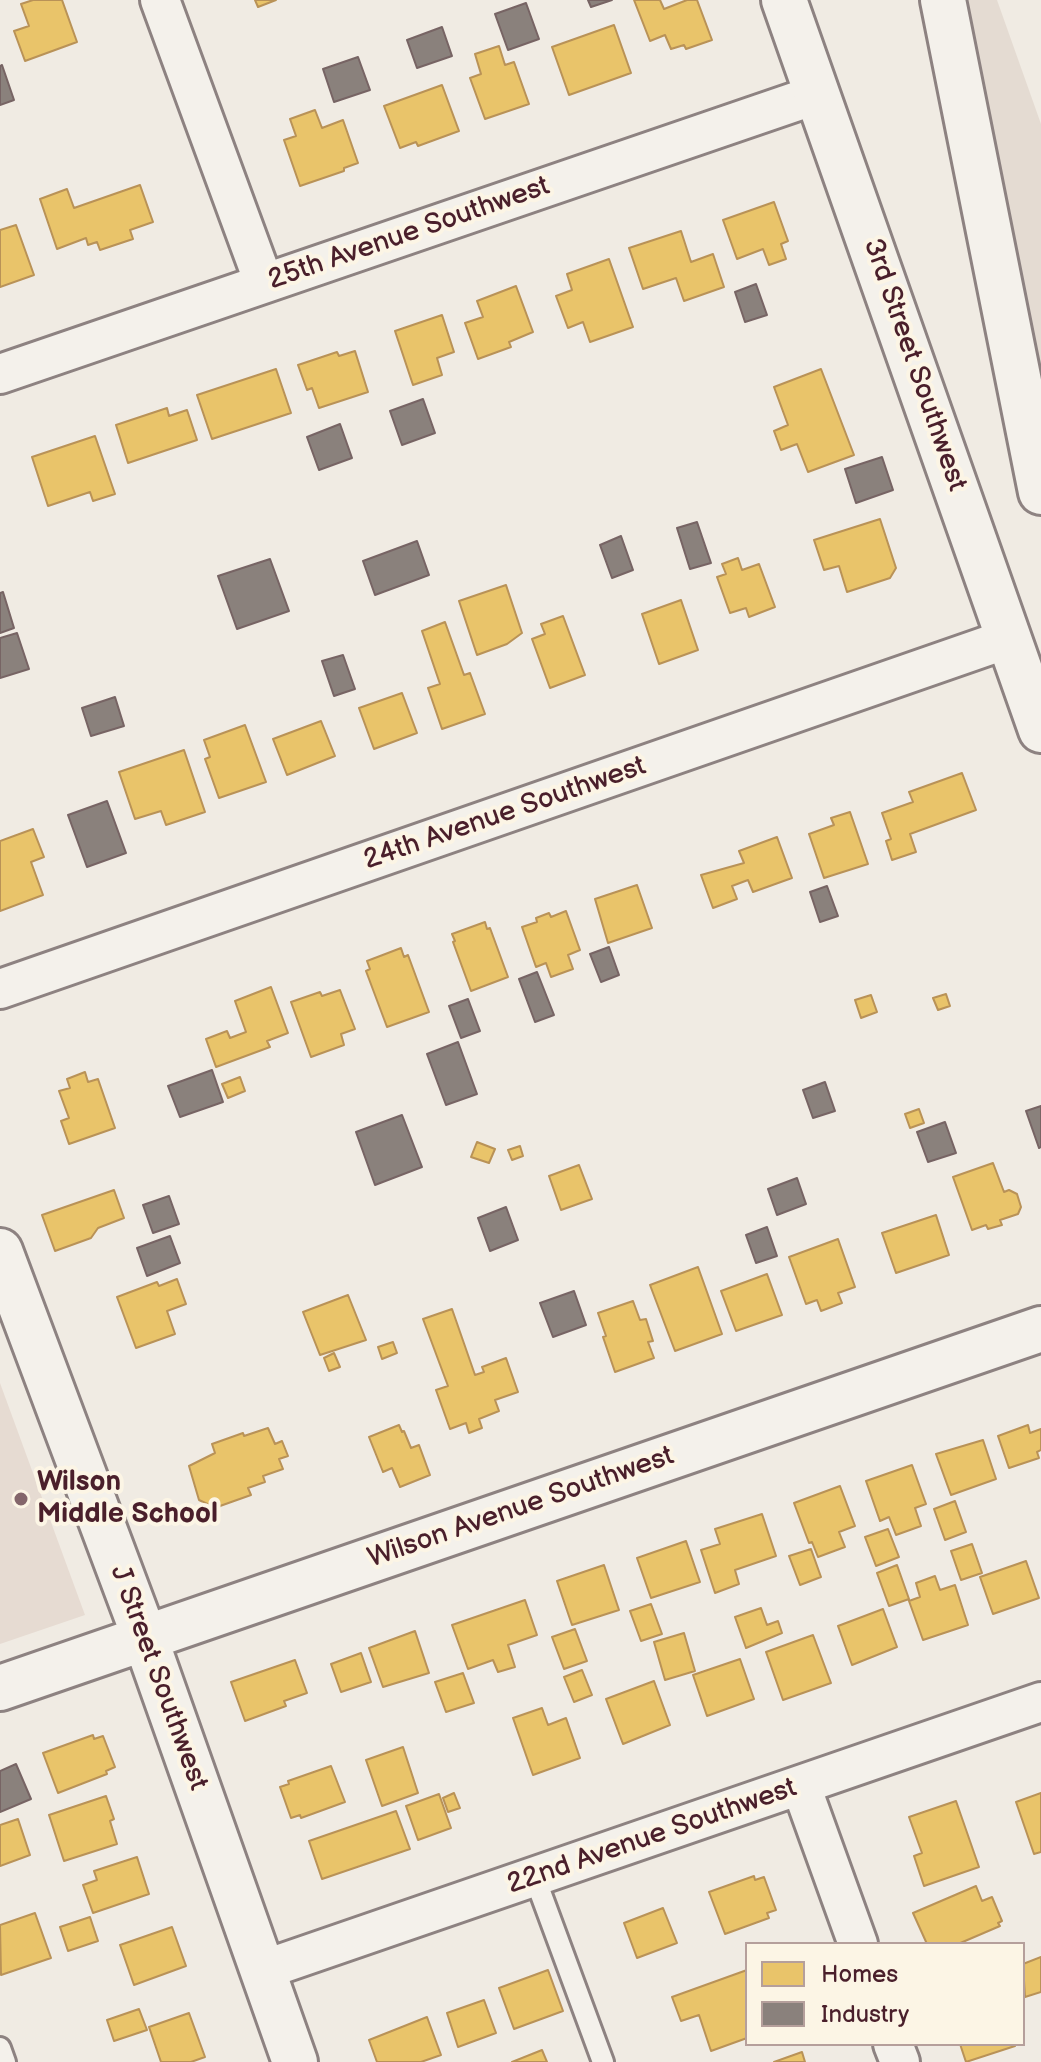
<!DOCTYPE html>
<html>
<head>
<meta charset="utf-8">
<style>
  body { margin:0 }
  #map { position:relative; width:1041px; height:2062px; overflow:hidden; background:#f0ebe3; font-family:"Balsamiq Sans",sans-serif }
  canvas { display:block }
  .legend { position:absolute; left:745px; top:1942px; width:280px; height:104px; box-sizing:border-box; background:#fcf5e5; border:2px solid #b59f9b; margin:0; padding:10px 14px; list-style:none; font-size:24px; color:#4a1f2b }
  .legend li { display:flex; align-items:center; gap:16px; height:40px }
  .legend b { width:40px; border:2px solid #b59f9b }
</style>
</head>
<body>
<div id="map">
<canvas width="1041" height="2062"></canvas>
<ul class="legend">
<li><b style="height:22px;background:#e9c46a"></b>Homes</li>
<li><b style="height:22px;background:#8a817c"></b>Industry</li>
</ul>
</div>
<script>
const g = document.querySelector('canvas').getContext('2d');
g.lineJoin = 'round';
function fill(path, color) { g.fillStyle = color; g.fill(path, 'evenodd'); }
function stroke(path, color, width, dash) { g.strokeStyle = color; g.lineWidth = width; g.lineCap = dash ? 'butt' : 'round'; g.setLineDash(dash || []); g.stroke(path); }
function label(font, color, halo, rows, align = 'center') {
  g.font = font + ' "Balsamiq Sans",sans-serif'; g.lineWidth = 8; g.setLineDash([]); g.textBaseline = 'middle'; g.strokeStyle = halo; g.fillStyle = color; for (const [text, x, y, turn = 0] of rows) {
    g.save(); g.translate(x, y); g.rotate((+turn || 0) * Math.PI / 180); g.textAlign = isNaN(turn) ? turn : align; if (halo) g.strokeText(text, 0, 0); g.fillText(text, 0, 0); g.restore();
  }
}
fill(new Path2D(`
  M0 1383 85 1615 0 1644Z`), '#e6dbd2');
fill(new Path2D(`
  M956 0H997L1041 124V426Z`), '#e4dbd2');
const homes = new Path2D(`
  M33 0H62L77 42 25 61 14 31 29 26 21 4Z
  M255 0H276L258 7Z
  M634 0H660L664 9 687 0H697L712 40 686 49 684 45 671 49 665 35 650 41Z
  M614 25 631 73 569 95 552 47Z
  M499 46 505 65 514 62 529 104 485 119 470 78 481 74 475 54Z
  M442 85 459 131 418 146 416 142 400 148 384 106Z
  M315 110 322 128 343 120 358 163 344 168V171L300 186 284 140 296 136 290 119Z
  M140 185 153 222 130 230 133 239 100 250 97 242 88 245 86 238 57 249 40 199 67 189 74 208Z
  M774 202 788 241 781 244 786 259 769 265 763 249 737 259 723 220Z
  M16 225 34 275 0 287V230Z
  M681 231 691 262 713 254 724 287 684 301 676 278 643 289 629 248Z
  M609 259 633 327 590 342 583 322 568 328 556 296 572 290 567 274Z
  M516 286 533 332 509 342 511 347 478 359 465 323 483 317 477 301Z
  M442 315 454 352 437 358 442 375 413 385 395 331Z
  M355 351 368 392 319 408 312 388 307 390 298 365 337 352 339 356Z
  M276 369 291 413 212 439 197 395Z
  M821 369 854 455 808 472 797 444 781 450 774 431 788 425 774 387Z
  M167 408 169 416 187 410 197 440 128 463 116 425Z
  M95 436 115 494 93 501 90 492 48 506 32 457Z
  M880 519 896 568 890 578 847 592 839 566 824 570 814 540Z
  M738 558 742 570 759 564 775 607 749 617 746 608 730 613 717 577 726 574 722 564Z
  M506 585 522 633 507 644 477 655 459 601Z
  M681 600 698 650 659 664 642 614Z
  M563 616 585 675 550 688 532 639 545 634 541 624Z
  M445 622 464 675 470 673 485 714 442 729 428 688 440 684 422 631Z
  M402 693 417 733 374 749 359 708Z
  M321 721 335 756 287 775 273 739Z
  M245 725 266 782 219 798 205 759 210 757 204 740Z
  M184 750 205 812 166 825 161 811 135 819 119 772Z
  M962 773 976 810 910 834 916 852 892 860 886 841 891 839 882 813 913 802 909 792Z
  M850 812 868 864 824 878 809 834 834 825 831 818Z
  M33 829 44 857 31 862 43 895 0 911V841Z
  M777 837 792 878 753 892 748 880 732 886 737 899 713 908 701 875 744 863 739 851Z
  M637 885 652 928 608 943 595 899Z
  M566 911 580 950 568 955 573 969 551 977 546 963 536 967 522 927 537 922 536 918 549 913 551 917Z
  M485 922 487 929 490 928 508 977 471 991 453 942 455 941 452 934Z
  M401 948 404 957 408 955 429 1012 387 1027 366 971 370 969 367 961Z
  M271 987 288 1033 267 1041 270 1047 216 1067 206 1039 227 1031 230 1038 246 1032 235 1001Z
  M340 990 355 1029 341 1034 344 1045 311 1057 291 1002 320 992 322 996Z
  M946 994 950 1006 938 1010 933 998Z
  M871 995 877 1012 861 1018 855 1000Z
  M85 1072 88 1082 98 1079 115 1128 69 1144 61 1121 69 1118 59 1091 70 1088 67 1079Z
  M240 1077 245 1091 228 1098 222 1084Z
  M919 1109 924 1123 910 1128 905 1114Z
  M477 1142 495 1149 489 1163 471 1157Z
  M520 1146 523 1156 512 1160 508 1150Z
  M993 1163 1004 1192 1009 1190 1017 1194 1021 1207 1018 1214 1000 1220 1002 1225 988 1229 986 1225 972 1230 953 1177Z
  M579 1165 592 1199 561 1210 549 1176Z
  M114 1190 124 1218 98 1228 91 1238 55 1251 42 1215Z
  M936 1215 949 1255 896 1273 882 1233Z
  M838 1239 855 1287 838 1293 842 1303 821 1311 817 1300 806 1304 789 1257Z
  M698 1267 722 1334 675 1351 650 1285Z
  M767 1274 782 1315 736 1331 721 1291Z
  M177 1279 186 1304 167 1311 175 1334 136 1348 117 1297 157 1282 159 1286Z
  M348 1295 366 1340 320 1355 303 1312Z
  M633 1301 640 1320 646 1319 653 1341 648 1342 654 1358 615 1372 603 1337 606 1336 598 1313Z
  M452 1309 475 1375 484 1372 482 1367 506 1358 518 1392 495 1400 499 1411 479 1419 482 1428 469 1433 466 1423 450 1429 436 1390 448 1386 423 1319Z
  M393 1342 397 1353 382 1359 378 1347Z
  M334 1353 340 1367 329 1371 324 1358Z
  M399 1425 402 1432 404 1431 411 1448 419 1445 430 1475 400 1487 392 1468 383 1472 369 1437Z
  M1028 1425 1030 1433 1041 1429V1450L1037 1452 1039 1458 1009 1468 998 1436Z
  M268 1428 275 1444 282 1441 288 1456 279 1459 283 1469 263 1476 265 1482 248 1488 251 1495 220 1506 218 1509 199 1500 189 1466 215 1453 212 1444 243 1433 244 1436Z
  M983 1440 996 1479 951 1495 936 1454Z
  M912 1465 926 1504 915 1508 921 1526 896 1535 889 1517 880 1521 866 1481Z
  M840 1486 855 1526 839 1532 845 1547 818 1557 812 1542 809 1543 794 1503Z
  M955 1501 966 1532 945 1540 934 1509Z
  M762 1514 776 1556 735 1570 739 1584 715 1593 701 1550 720 1544 715 1529Z
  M888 1529 899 1557 876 1566 865 1537Z
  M686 1541 700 1582 651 1598 637 1558Z
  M972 1544 982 1573 961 1580 951 1551Z
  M811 1549 821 1577 800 1585 789 1556Z
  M1026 1561 1039 1598 993 1614 980 1577Z
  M604 1565 619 1610 572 1625 557 1581Z
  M897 1565 909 1599 889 1606 877 1573Z
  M935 1576 940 1590 955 1585 968 1625 923 1640 909 1601 920 1597 916 1583Z
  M525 1600 537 1635 508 1645 515 1667 498 1672 493 1660 468 1669 452 1625Z
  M651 1604 662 1634 641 1641 630 1611Z
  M761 1608 767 1625 778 1621 782 1633 746 1648 735 1617Z
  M883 1609 897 1647 852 1665 838 1626Z
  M575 1629 587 1661 564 1669 552 1637Z
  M415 1631 429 1673 383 1687 369 1648Z
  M684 1633 695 1671 665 1680 654 1642Z
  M813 1635 831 1683 783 1700 766 1652Z
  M361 1653 371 1682 341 1692 331 1664Z
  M740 1659 754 1699 707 1716 693 1675Z
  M295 1660 307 1693 284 1701 286 1706 245 1721 231 1682Z
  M582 1670 592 1695 574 1702 564 1677Z
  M463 1673 474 1703 446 1712 435 1682Z
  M654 1681 670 1725 623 1744 606 1699Z
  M542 1708 548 1725 566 1718 580 1758 533 1775 513 1718Z
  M93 1735 94 1739 103 1736 115 1767 106 1771 107 1774 58 1793 43 1753Z
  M403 1747 418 1793 382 1806 366 1760Z
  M331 1766 345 1802 301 1818 300 1815 291 1818 280 1787 289 1784 288 1781Z
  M454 1793 460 1808 448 1812 443 1798Z
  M1041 1793V1852L1034 1854 1016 1802Z
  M439 1794 451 1828 418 1840 406 1806Z
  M106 1796 114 1819 110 1821 117 1844 64 1861 49 1815Z
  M956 1801 979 1867 924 1886 914 1856 922 1853 909 1817Z
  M396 1811 410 1849 322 1879 309 1841Z
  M18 1819 30 1855 0 1866V1825Z
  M137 1857 149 1894 93 1913 83 1885 97 1880 94 1871Z
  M754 1876 755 1880 764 1877 776 1910 767 1913 769 1918 725 1934 709 1892Z
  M976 1886 982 1901 992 1897 1002 1921 998 1923 1000 1926 958 1944H927L913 1913Z
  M663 1908 677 1943 637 1958 624 1923Z
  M35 1913 51 1958 1 1975 0 1925Z
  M90 1917 98 1941 68 1951 60 1927Z
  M172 1927 186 1966 134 1985 120 1945Z
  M1041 1957V1992L1025 1997 1023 1964Z
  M548 1970 563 2011 514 2029 499 1988Z
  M747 1970V2038L711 2051 699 2015 681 2021 672 1997Z
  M484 2000 496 2033 458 2047 447 2013Z
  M139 2009 147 2030 114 2041 107 2020Z
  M189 2013 205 2057 191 2062H161L149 2027Z
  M427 2017 441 2055 421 2062H377L369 2040Z
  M960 2044H1014L1015 2046 966 2062Z
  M542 2050 547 2062H512Z
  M802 2052 805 2062H774Z`);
fill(homes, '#e9c46a');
stroke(homes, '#b99257', 2);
const industry = new Path2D(`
  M588 0H612L591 7Z
  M526 3 539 39 508 50 495 14Z
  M442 27 452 56 417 68 407 40Z
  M358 57 370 90 334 102 323 69Z
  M2 65 14 100 0 105V66Z
  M756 284 767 315 745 322 735 292Z
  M423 399 435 433 402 445 390 411Z
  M340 424 352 458 319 470 307 437Z
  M882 457 893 490 856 503 845 469Z
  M697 522 711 563 690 569 677 528Z
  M621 536 633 570 612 578 600 545Z
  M417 541 429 575 375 595 363 561Z
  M270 559 289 611 237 629 218 576Z
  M3 592 14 628 0 633V593Z
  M17 633 29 669 0 678V638Z
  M343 655 355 689 334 696 322 661Z
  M115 697 124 726 91 736 82 708Z
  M107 801 126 853 87 867 68 815Z
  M827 886 838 916 820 922 810 892Z
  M609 947 619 975 601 982 590 954Z
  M537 972 554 1015 535 1022 519 979Z
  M468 999 480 1031 461 1038 449 1006Z
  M458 1042 477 1094 446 1105 427 1054Z
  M212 1070 223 1102 180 1117 168 1086Z
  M825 1082 835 1111 813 1118 803 1090Z
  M1041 1106V1147L1039 1148 1026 1111Z
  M402 1115 422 1167 375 1185 356 1132Z
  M945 1122 956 1153 928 1162 917 1132Z
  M797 1178 806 1204 777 1215 768 1189Z
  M169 1196 179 1224 153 1233 143 1205Z
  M506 1207 518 1240 490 1251 478 1218Z
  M767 1227 777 1256 756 1263 746 1235Z
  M170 1236 180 1263 147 1276 137 1248Z
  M574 1291 586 1325 553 1337 540 1303Z
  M16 1764 31 1799 0 1812V1771Z`);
fill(industry, '#8a817c');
stroke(industry, '#776464', 2);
const lane = new Path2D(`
  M535 1878 603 2062
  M0 2048 5 2062`);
const street = new Path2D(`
  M160 0 264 283
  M0 374 818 94
  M0 989 1010 638
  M801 1786 858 1944
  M263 1970 1041 1702
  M893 2044 900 2062`);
const secondary = new Path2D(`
  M784 0 1041 730
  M0 1251 145 1638 295 2062
  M0 1688 1041 1329`);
const highway = new Path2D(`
  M943 0 1041 492`);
stroke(lane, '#8d8281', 26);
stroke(street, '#8d8281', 44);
stroke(secondary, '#8d8281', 50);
stroke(highway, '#8d8281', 50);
stroke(lane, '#f4f1eb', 20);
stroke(street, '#f4f1eb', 38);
stroke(secondary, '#f4f1eb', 44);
stroke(highway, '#f4f1eb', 44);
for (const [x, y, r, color] of [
  [21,1499,8,"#84666b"]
]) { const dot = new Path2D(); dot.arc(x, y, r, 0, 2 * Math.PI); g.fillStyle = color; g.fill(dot); stroke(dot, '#fcf5e5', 3); }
label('28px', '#4a1f2b', '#fcf5e5', [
  ["25th Avenue Southwest",409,234,-19],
  ["3rd Street Southwest",914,365,71],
  ["24th Avenue Southwest",505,814,-19],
  ["Wilson Avenue Southwest",521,1508,-19],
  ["J Street Southwest",158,1678,70],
  ["22nd Avenue Southwest",652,1837,-19]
]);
label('bold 28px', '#4a1f2b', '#fcf5e5', [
  ["Wilson",37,1483],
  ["Middle School",37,1515]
], 'left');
</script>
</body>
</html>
